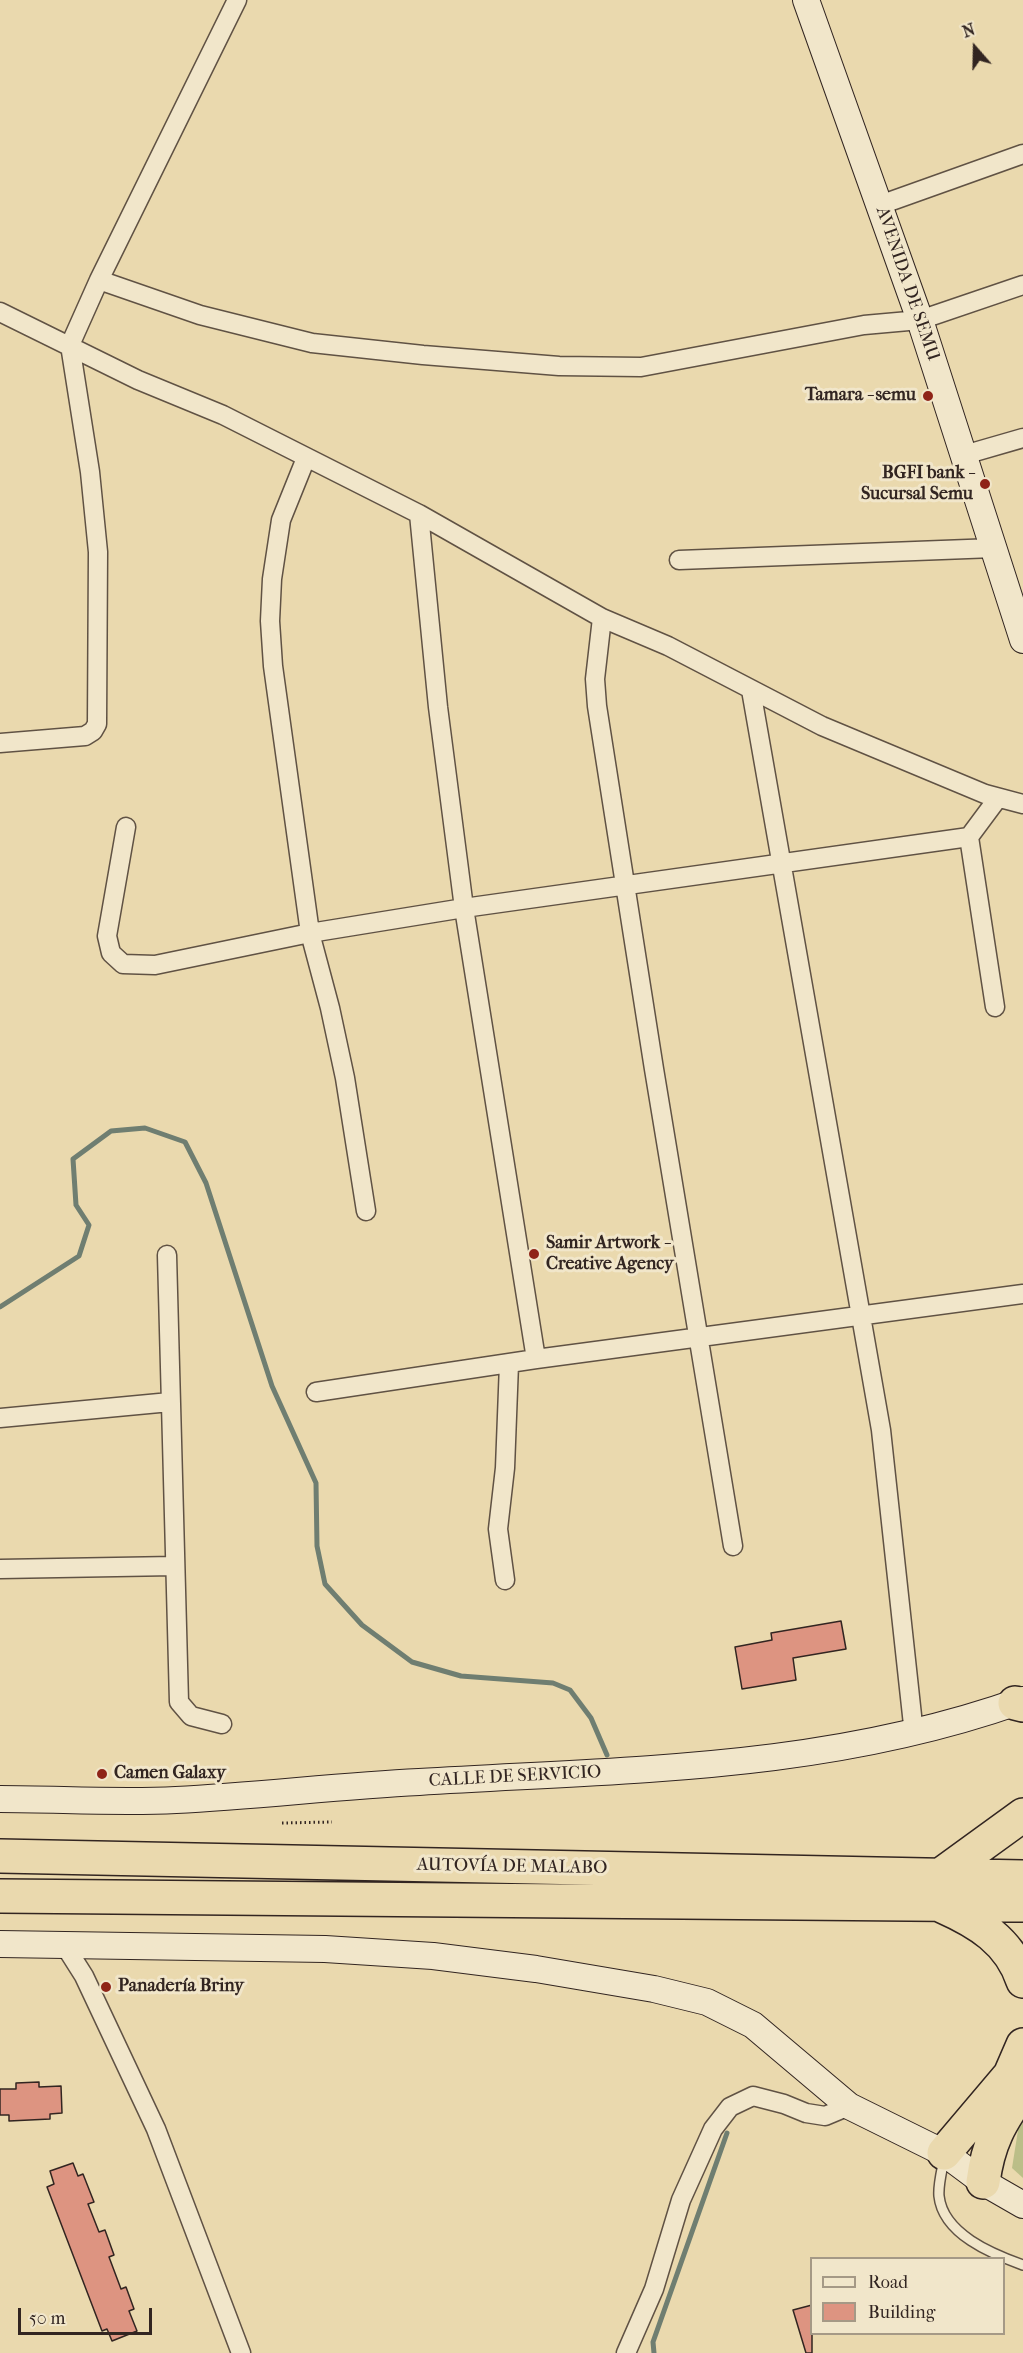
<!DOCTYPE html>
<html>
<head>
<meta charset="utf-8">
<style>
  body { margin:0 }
  #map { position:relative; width:1023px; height:2353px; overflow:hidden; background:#ead9ae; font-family:"IM FELL French Canon",serif }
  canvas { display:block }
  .legend { position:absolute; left:810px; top:2257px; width:195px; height:78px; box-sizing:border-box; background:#f1e6ca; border:2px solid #a59986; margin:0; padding:8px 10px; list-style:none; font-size:18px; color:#322521 }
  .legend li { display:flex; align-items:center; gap:12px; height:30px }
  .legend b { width:30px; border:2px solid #a59986 }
  .north { position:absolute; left:945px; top:18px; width:60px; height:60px; -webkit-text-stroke:4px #f1e6ca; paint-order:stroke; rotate:340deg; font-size:16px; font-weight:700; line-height:24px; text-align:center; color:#322521 }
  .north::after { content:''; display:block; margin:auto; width:21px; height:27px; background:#322521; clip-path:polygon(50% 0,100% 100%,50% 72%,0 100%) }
  .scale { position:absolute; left:18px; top:2308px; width:134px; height:27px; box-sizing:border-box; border:3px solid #322521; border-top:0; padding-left:8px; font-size:18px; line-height:21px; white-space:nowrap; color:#322521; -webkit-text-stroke:4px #f1e6ca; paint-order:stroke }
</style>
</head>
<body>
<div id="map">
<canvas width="1023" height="2353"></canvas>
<ul class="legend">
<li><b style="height:8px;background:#f1e6ca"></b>Road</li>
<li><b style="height:16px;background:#dd9481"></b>Building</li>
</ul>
<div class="north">N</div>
<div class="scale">50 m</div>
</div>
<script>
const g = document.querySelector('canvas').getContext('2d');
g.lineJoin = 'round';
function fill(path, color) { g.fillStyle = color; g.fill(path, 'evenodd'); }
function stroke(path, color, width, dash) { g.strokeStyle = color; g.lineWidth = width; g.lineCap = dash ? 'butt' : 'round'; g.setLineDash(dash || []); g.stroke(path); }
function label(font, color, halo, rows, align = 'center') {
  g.font = font + ' "IM FELL French Canon",serif'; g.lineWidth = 6; g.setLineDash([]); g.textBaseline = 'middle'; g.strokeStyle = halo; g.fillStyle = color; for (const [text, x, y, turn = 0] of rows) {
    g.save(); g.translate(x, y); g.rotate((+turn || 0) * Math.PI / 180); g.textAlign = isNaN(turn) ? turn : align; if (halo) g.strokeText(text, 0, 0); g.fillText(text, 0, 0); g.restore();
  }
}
fill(new Path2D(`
  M1023 2119V2178L1012 2168 1019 2124Z`), '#bbbe88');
stroke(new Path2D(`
  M0 1307 79 1256 89 1225 76 1205 73 1159 111 1131 145 1128 185 1142 206 1183 272 1386 316 1483 317 1546 325 1584 362 1625 412 1662 461 1676 553 1683 570 1690 591 1718 607 1755
  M654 2353 653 2342 727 2133`), '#6f7e71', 5);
const building = new Path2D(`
  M841 1621 846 1649 793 1658 796 1680 742 1689 735 1647 772 1640 771 1633Z
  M39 2082V2087L61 2086 62 2113 50 2114V2119L9 2121V2115H0V2089H16V2083Z
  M73 2163 78 2176 83 2174 94 2202 88 2204 99 2232 105 2230 114 2255 109 2257 121 2289 126 2287 134 2309 129 2311 137 2331 112 2341 107 2329 102 2331 47 2187 54 2184 50 2171Z
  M812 2305V2353H806L793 2310Z`);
fill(building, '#dd9481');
stroke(building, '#322521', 1.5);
const lane = new Path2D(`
  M944 2159C942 2170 938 2185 939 2196 943 2234 992 2254 1023 2265`);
const street = new Path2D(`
  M880 205 1023 154
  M99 280 200 315 312 343 423 355 559 366 641 367 864 325 920 320 1023 285
  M0 312 138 380 223 415 419 514 602 618 668 646 822 726 985 794 1023 804
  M964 455 1023 438
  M306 458 281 520 272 579 270 621 273 666 310 933 330 1008 345 1078 366 1211
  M419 514 438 707 464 908 536 1359
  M679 560 994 548
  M602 618 595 679 597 706 654 1069 733 1546
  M751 690 881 1430 914 1734
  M0 743 85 736 93 731 97 724 98 552 90 472 70 345 99 280 237 0
  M126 827 107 936 111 953 123 964 155 965 310 933 464 908 969 837 998 798
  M969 837 995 1007
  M167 1255 179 1702 191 1716 222 1724
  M316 1392 536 1359 1023 1294
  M0 1418 170 1402
  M0 1569 174 1566
  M505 1580 498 1529 505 1468 509 1364
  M65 1946 84 1976 156 2129 241 2353
  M626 2353 654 2289 681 2200 713 2129 730 2107 753 2096 784 2104 806 2113 825 2116 849 2106`);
const secondary = new Path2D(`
  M806 0 920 320 1023 640
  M0 1799C58 1799 118 1803 176 1800 257 1796 338 1786 419 1782 627 1769 824 1771 1023 1700
  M0 1944 325 1949 433 1956 536 1969 654 1989 707 2002 753 2025 849 2106 944 2153 983 2182 1023 2205`);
const highway = new Path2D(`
  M1015 1703 1023 1705
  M0 1856 1023 1877
  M939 1876 1023 1815
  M0 1896 1023 1905
  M942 1906C978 1922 1010 1941 1023 1981
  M944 2153 1010 2075 1023 2045
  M983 2182C988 2143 1000 2122 1023 2090`);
stroke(lane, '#605244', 12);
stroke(street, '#605244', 21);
stroke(secondary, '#322521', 28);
stroke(highway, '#322521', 36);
stroke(new Path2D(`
  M282 1823 332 1822`), '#322521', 3, [1.5, 3]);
stroke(lane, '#f1e6ca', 9);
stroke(street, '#f1e6ca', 18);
stroke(secondary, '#f1e6ca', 26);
stroke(highway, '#ead9ae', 33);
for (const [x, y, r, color] of [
  [928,396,6,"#8f2418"],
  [985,484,6,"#8f2418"],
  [534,1254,6,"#8f2418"],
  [102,1774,6,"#8f2418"],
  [106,1987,6,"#8f2418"]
]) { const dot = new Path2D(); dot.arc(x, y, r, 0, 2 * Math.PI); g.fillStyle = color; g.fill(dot); stroke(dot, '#f1e6ca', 2); }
label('18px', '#322521', '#f1e6ca', [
  ["AVENIDA DE SEMU",907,284,71],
  ["CALLE DE SERVICIO",515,1777,-3],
  ["AUTOVÍA DE MALABO",512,1867,1]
]);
label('bold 18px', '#322521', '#f1e6ca', [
  ["Tamara - semu",916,396,"right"],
  ["BGFI bank -",973,474,"right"],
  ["Sucursal Semu",973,495,"right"],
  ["Samir Artwork -",546,1244],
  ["Creative Agency",546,1265],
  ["Camen Galaxy",114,1774],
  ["Panadería Briny",118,1987]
], 'left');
</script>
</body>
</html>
